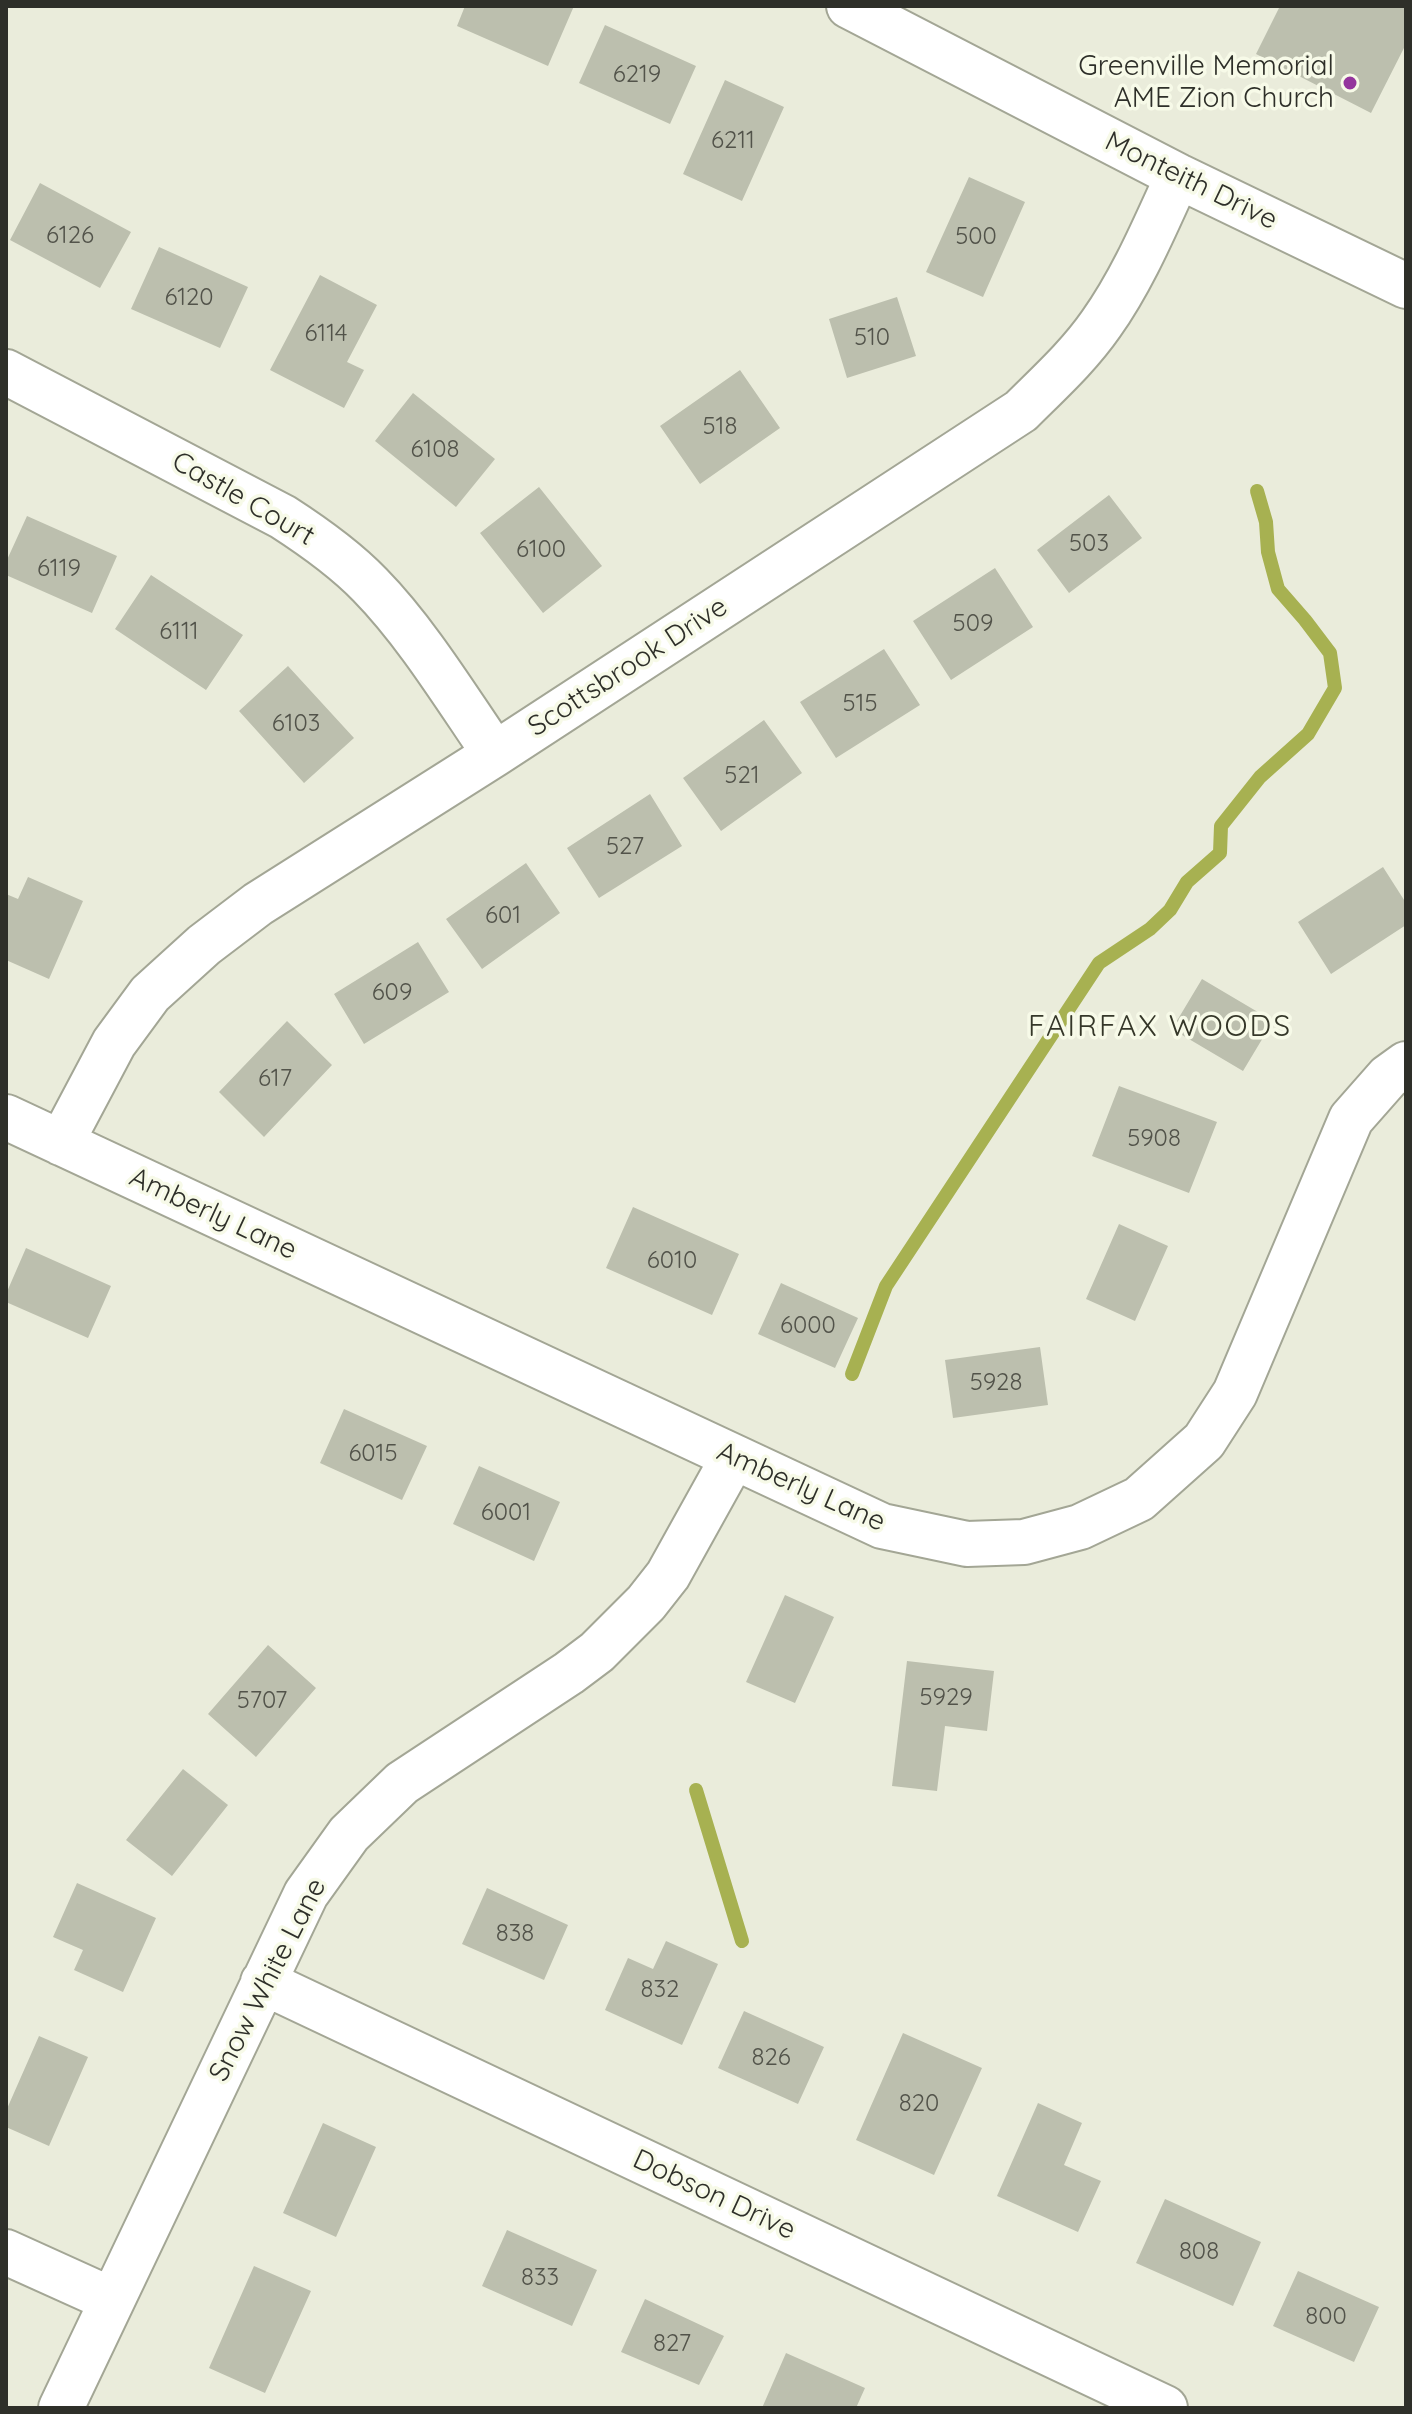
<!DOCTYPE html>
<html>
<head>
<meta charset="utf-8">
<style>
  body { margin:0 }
  #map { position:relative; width:1412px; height:2414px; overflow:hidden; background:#eaecdb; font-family:Quicksand,sans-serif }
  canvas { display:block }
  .frame { position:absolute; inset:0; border:8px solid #2e2f29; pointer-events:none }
</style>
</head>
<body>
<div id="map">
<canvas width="1412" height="2414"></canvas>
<div class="frame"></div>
</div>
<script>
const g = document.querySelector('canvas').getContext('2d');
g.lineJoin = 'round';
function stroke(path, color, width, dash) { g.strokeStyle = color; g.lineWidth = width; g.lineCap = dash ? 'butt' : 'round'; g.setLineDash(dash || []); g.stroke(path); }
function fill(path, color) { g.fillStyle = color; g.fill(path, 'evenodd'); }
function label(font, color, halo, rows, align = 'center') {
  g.font = font + ' Quicksand,sans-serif'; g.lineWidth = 7; g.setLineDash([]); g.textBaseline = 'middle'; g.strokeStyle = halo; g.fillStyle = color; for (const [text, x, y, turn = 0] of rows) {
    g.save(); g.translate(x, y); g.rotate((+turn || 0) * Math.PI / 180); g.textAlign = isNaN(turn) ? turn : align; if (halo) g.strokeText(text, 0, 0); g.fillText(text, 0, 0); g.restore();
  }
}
stroke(new Path2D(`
  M852 1374 886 1286 1099 963 1150 929 1170 910 1187 882 1220 853 1221 826 1260 777 1308 734 1335 688 1330 653 1305 620 1278 589 1268 552 1266 522 1257 491
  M696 1790 742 1941`), '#a7b151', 14);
fill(new Path2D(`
  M465 6H574L548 66 457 26Z
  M1280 6H1406V44L1371 113 1256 54Z
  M605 25 696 66 670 124 579 83Z
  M725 80 784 107 742 201 683 174Z
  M969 177 1025 202 983 297 926 272Z
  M40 183 131 232 100 288 10 240Z
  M159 247 248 287 220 348 131 309Z
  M320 275 377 305 347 362 364 370 344 408 270 370Z
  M897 297 916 356 847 378 829 319Z
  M740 370 780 428 700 484 660 426Z
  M413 393 495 459 456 507 375 441Z
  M539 487 602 566 543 613 480 533Z
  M1109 495 1142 538 1069 593 1037 550Z
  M27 516 117 556 92 613 6 575V562Z
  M995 568 1033 627 951 680 913 621Z
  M151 575 243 635 206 690 115 629Z
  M884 649 920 705 836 758 800 702Z
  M288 666 354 738 304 783 239 711Z
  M764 720 802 773 721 831 683 778Z
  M650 794 682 846 599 898 567 848Z
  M526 863 560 913 482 969 446 919Z
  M1383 867 1406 903V925L1331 974 1298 922Z
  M28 877 83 901 49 979 6 960V894L18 899Z
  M418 942 449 992 364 1044 334 994Z
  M1202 979 1273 1021 1243 1071 1172 1029Z
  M287 1021 332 1065 264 1137 219 1092Z
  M1119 1086 1217 1122 1189 1193 1092 1156Z
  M633 1207 739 1254 712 1315 606 1268Z
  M1119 1224 1168 1246 1135 1321 1086 1299Z
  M26 1248 111 1286 88 1338 6 1302V1294Z
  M781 1283 858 1318 835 1368 758 1334Z
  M1040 1347 1048 1405 953 1418 945 1360Z
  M344 1409 427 1446 402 1500 320 1463Z
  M479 1466 560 1502 534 1561 453 1524Z
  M785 1595 834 1617 795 1703 746 1682Z
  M268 1645 316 1688 256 1757 208 1714Z
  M907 1661 994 1671 987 1731 945 1726 937 1791 892 1786Z
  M183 1769 228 1805 172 1876 126 1840Z
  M77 1883 156 1918 123 1992 74 1970 83 1950 53 1937Z
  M487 1888 568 1925 544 1980 462 1944Z
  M666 1941 718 1964 682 2045 605 2010 628 1958 653 1969Z
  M744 2011 824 2047 798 2104 718 2068Z
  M903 2033 982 2068 934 2175 856 2140Z
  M39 2036 88 2057 49 2146 6 2127V2111Z
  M1038 2103 1082 2123 1064 2165 1101 2181 1078 2232 997 2196Z
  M323 2123 376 2147 336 2237 283 2213Z
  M1165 2199 1261 2242 1233 2306 1136 2263Z
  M507 2230 597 2270 572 2326 482 2286Z
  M254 2266 311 2291 265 2393 209 2368Z
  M1298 2271 1379 2307 1354 2362 1273 2326Z
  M645 2299 724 2336 699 2385 621 2352Z
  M786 2353 865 2388 856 2408H762Z`), '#bcbfae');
const minor = new Path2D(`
  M849 6 1178 176 1406 286
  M6 372 283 517C314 537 345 559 370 585 417 633 457 699 495 754
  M6 1117 882 1526 967 1544 1024 1542 1080 1527 1139 1499 1204 1441 1235 1393 1351 1119 1388 1077 1406 1064
  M61 1143 114 1043 150 994 204 945 258 904 495 754 1021 411C1049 383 1078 357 1101 324 1133 279 1155 226 1178 176
  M263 1982 1165 2408
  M6 2252 112 2300
  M61 2408 306 1894 349 1834 402 1783 569 1673 597 1652 646 1603 668 1575 733 1458`);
stroke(minor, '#a3a695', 48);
stroke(minor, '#fff', 44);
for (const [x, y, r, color] of [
  [1350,83,8,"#94359d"]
]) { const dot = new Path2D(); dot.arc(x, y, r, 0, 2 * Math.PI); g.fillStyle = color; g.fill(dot); stroke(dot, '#f7fae8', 3); }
label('24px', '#52534a', null, [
  ["6219",637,75],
  ["6211",733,141],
  ["6126",70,236],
  ["500",976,237],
  ["6120",189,298],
  ["6114",326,334],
  ["510",872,338],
  ["518",720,427],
  ["6108",435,450],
  ["503",1089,544],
  ["6100",541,550],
  ["6119",59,569],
  ["509",973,624],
  ["6111",179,632],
  ["515",860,704],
  ["6103",296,724],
  ["521",742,776],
  ["527",625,847],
  ["601",503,916],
  ["609",392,993],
  ["617",275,1079],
  ["5908",1154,1139],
  ["6010",672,1261],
  ["6000",808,1326],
  ["5928",996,1383],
  ["6015",373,1454],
  ["6001",506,1513],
  ["5929",946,1698],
  ["5707",262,1701],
  ["838",515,1934],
  ["832",660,1990],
  ["826",771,2058],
  ["820",919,2104],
  ["808",1199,2252],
  ["833",540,2278],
  ["800",1326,2317],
  ["827",672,2344]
]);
label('28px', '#2e2f29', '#f7fae8', [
  ["Greenville Memorial",1334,67],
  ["AME Zion Church",1334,99]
], 'right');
label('28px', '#2e2f29', '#f7fae8', [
  ["Monteith Drive",1191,181,26],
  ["Castle Court",243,499,30],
  ["Scottsbrook Drive",628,667,-33],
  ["Amberly Lane",213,1214,25],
  ["Amberly Lane",801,1487,24],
  ["Snow White Lane",268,1980,-63],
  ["Dobson Drive",714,2195,25]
]);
g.letterSpacing = '2px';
label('30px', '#353729', '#f7fae8', [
  ["FAIRFAX WOODS",1160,1027]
]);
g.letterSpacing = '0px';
</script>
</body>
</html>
